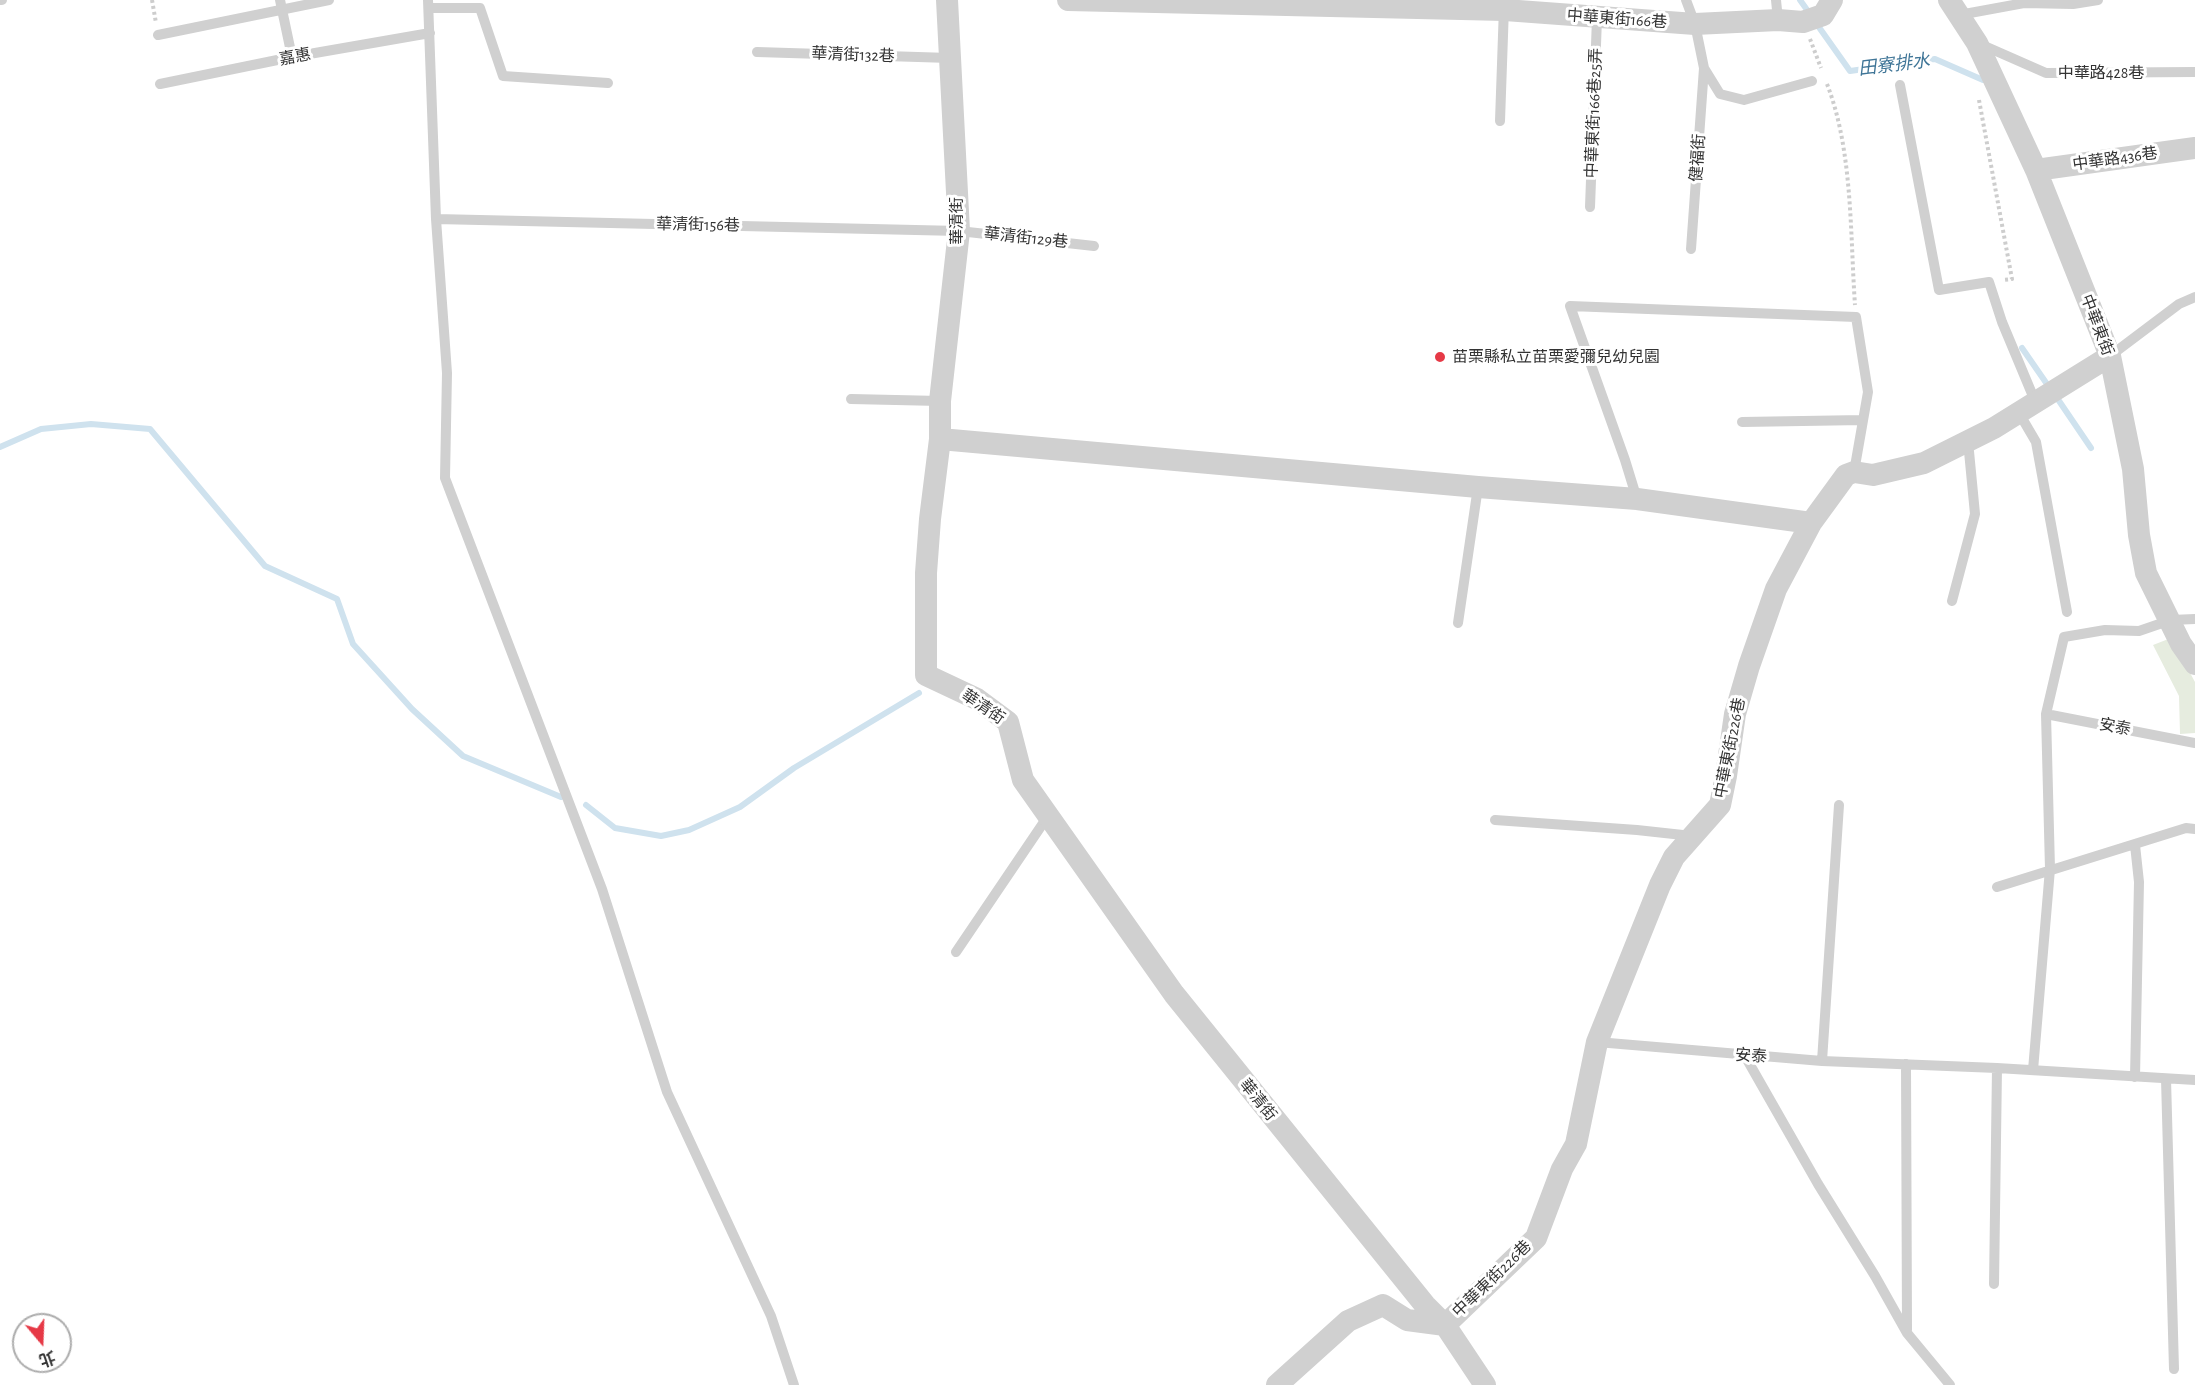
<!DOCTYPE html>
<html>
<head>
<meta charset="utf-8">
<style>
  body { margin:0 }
  #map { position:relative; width:2195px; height:1385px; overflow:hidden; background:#fff; font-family:"Alegreya Sans","Noto Sans TC",sans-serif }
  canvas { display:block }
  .north { position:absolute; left:12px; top:1313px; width:60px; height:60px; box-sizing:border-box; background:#fff; border:2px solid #adadad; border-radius:50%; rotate:161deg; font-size:16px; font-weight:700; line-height:24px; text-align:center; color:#333 }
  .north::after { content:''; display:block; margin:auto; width:21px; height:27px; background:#e63946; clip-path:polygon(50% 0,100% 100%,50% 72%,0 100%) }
</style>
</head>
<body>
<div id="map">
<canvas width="2195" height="1385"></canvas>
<div class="north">北</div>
</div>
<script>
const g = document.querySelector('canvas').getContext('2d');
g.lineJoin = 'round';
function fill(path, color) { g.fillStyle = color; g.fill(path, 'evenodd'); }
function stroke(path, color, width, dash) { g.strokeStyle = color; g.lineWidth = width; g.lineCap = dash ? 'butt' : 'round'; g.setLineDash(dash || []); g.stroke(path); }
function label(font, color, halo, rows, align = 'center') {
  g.font = font + ' "Alegreya Sans","Noto Sans TC",sans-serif'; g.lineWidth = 6; g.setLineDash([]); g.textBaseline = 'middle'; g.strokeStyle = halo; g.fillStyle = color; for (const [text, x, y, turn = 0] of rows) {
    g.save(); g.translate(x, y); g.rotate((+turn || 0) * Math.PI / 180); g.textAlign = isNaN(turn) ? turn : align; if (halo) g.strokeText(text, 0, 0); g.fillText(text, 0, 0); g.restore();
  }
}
fill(new Path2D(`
  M2171 638 2195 682V733L2180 734 2179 696 2153 645Z`), '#e6ecdf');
stroke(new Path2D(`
  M1800 0 1810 14
  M1816 23 1850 71 1935 59 1983 80
  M2022 348 2049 387
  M2055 395 2091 448
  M0 447 41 429 91 424 150 429 265 566 337 599 353 644 412 709 463 756 561 797
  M586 805 615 828 661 836 689 830 740 807 794 768 919 693`), '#cfe2ee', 6);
stroke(new Path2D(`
  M152 0 156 23
  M1810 39 1821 68
  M1827 84C1853 151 1850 234 1855 305
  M1979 100 2012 279 2003 280`), '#cdcdcd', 4, [3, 3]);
stroke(new Path2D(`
  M0 0H2
  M280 0 292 57
  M428 0 436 219 447 373 445 478 602 889 667 1092 771 1316 794 1385
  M1686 0 1695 24 1704 68 1720 94 1744 100 1812 81
  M1776 0 1778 20
  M429 8H480L503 76 608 83
  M1959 15 2024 3 2073 4 2098 0
  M158 35 329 0
  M1980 44 2046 73 2195 72
  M757 52 950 58
  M160 84 292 57 430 33
  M1900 85 1939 290 1989 282 2002 322 2035 401
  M1500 121 1504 7
  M1590 207 1597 18
  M436 219 959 231 1094 246
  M1691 249 1704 68
  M2110 356 2179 304 2195 297
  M851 399 940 401
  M2019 413 2036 442 2067 612
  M1742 422 1863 420
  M1637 499 1625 460 1570 306 1856 317 1868 392 1854 472
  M1952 601 1975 514 1968 441
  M1458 623 1478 487
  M2046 714 2195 743
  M1495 820 1637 830 1692 836
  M1997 887 2186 828 2195 829
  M956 952 1048 816
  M1597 1042 1822 1061 1997 1068 2195 1080
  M1745 1056 1818 1184 1875 1276 1907 1333 1950 1385
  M1822 1061 1839 805
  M1906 1064 1907 1330
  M2033 1070 2050 869 2046 714 2064 637 2105 630 2139 631 2171 620 2195 619
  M2135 1077 2139 882 2135 845
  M2166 1079 2174 1369
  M1994 1284 1997 1068`), '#d0d0d0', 10);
stroke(new Path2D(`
  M947 0 959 231 940 401V439L930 519 926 573V675L977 699 1008 722 1023 780 1174 994 1425 1305 1445 1325 1485 1385
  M1068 0 1505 10 1695 24 1778 20 1803 22 1823 15 1832 0
  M1949 0 1977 43 2036 170 2110 356 2133 469 2139 535 2146 573 2181 644 2195 664
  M2036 170 2195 148
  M940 439 1478 487 1637 499 1811 523
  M1445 1325 1536 1238 1562 1169 1576 1144 1597 1042 1660 885 1674 857 1720 805 1726 776 1735 714 1749 666 1776 589 1811 523 1846 475 1854 472 1873 475 1924 463 1994 428 2110 356
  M1277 1385 1348 1321 1383 1305 1407 1320 1445 1325`), '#d0d0d0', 22);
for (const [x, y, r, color] of [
  [1440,357,6,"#e63946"]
]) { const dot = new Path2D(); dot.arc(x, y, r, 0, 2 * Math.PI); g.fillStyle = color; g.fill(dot); stroke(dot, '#fff', 2); }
label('16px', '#333', '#fff', [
  ["中華東街166巷",1617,19,4],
  ["華清街132巷",853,55,2],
  ["嘉惠",295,57,-11],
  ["中華路428巷",2101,73],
  ["中華東街166巷25弄",1594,113,-88],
  ["健福街",1698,158,-86],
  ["中華路436巷",2115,159,-8],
  ["華清街",957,221,-90],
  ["華清街156巷",698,225,1],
  ["華清街129巷",1026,238,6],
  ["中華東街",2097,325,69],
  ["華清街",983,707,34],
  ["安泰",2115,727,11],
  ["中華東街226巷",1730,748,-79],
  ["安泰",1751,1056,4],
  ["華清街",1258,1100,51],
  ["中華東街226巷",1492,1279,-44]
]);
label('16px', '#333', '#fff', [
  ["苗栗縣私立苗栗愛彌兒幼兒園",1452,357]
], 'left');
label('italic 18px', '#3f7597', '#fff', [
  ["田寮排水",1894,65,-7]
]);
</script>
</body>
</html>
